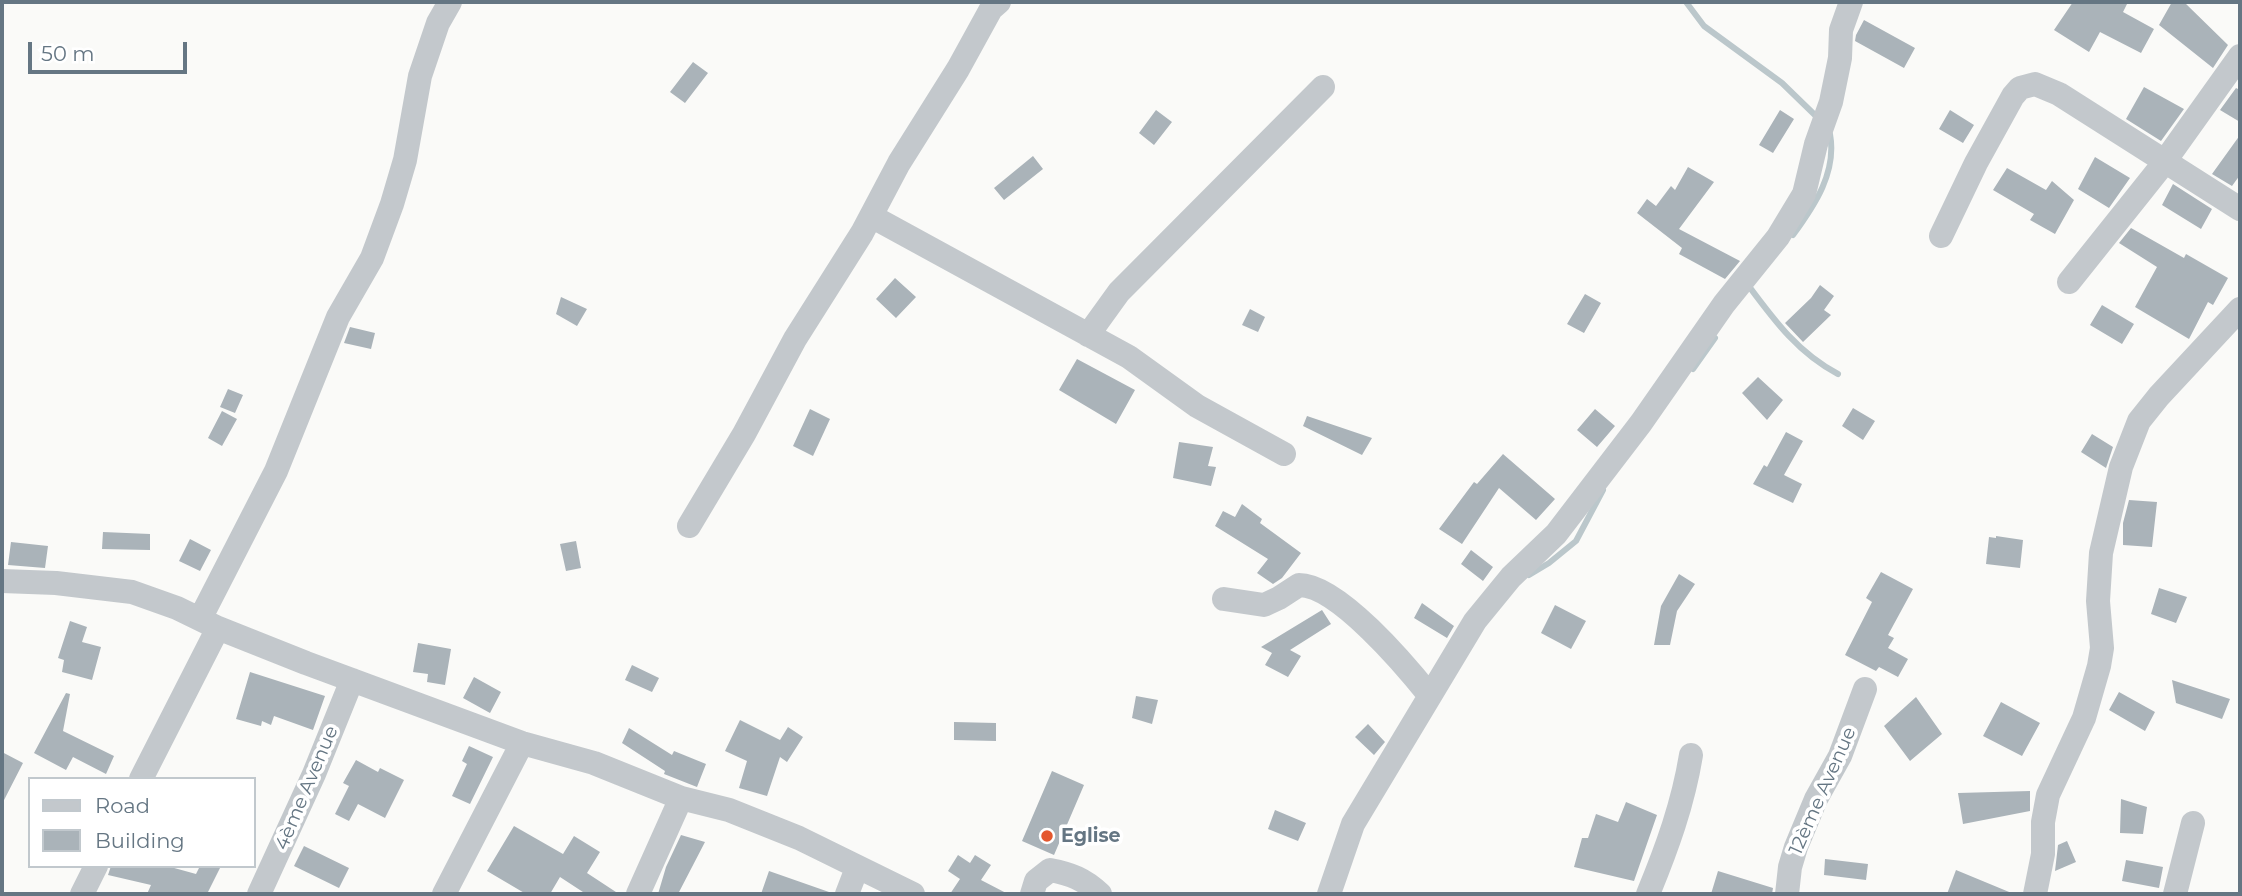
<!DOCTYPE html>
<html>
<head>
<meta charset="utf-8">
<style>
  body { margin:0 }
  #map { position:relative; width:2242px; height:896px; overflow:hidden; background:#fafaf8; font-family:Montserrat,sans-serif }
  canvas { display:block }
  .frame { position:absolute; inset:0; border:4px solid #657683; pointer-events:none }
  .legend { position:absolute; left:28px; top:777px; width:228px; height:91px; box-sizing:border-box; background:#fff; border:2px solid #c1c8cd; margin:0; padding:9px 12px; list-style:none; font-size:21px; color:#657683 }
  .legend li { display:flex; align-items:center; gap:14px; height:35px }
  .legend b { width:35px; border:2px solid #c1c8cd }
  .scale { position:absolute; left:28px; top:42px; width:159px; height:32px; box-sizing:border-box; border:4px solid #657683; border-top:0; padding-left:9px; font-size:21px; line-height:24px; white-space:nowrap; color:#657683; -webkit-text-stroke:5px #fff; paint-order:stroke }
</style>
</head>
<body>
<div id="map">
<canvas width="2242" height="896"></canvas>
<div class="frame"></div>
<ul class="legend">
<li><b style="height:9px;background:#c3c8cc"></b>Road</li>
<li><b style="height:19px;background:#aab3b9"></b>Building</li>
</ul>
<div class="scale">50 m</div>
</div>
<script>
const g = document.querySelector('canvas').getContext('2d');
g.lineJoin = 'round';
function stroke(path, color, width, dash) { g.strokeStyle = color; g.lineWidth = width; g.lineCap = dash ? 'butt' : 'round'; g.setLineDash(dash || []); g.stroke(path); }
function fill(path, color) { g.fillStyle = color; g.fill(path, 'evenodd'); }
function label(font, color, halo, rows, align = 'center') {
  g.font = font + ' Montserrat,sans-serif'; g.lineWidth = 7; g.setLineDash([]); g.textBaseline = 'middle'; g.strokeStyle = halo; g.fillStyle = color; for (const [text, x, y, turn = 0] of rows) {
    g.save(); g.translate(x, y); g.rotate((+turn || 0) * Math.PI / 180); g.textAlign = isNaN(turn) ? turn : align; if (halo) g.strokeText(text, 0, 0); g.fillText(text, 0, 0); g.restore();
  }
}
stroke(new Path2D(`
  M1686 2 1704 26 1782 83 1819 119
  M1793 235C1815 205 1837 172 1830 134
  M1748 285C1774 320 1798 353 1838 374
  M1693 369 1715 338
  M1529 575 1549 563 1576 541 1603 490`), '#bbc7cb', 6);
fill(new Path2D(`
  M2073 2H2128L2123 12 2154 29 2141 53 2100 32 2089 52 2054 30Z
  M2172 2H2184L2228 45 2213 68 2159 25Z
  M1864 20 1915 48 1904 68 1855 41 1856 35Z
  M693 62 708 73 685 103 670 92Z
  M2144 87 2184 109 2161 141 2126 119Z
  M2236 88 2240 90V122L2220 110Z
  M1156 110 1172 122 1154 145 1139 133Z
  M1780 110 1794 119 1773 153 1759 145Z
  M1950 110 1974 125 1963 143 1939 129Z
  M2240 135V175L2232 186 2212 174Z
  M1033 156 1043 169 1004 200 994 188Z
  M2095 157 2130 178 2109 208 2078 189Z
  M1688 167 1714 182 1679 229 1740 261 1725 279 1679 254 1682 248 1637 213 1647 199 1656 206 1671 186 1675 190Z
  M2007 168 2046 190 2052 181 2074 200 2055 234 2030 220 2034 214 1993 190Z
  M2173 184 2212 209 2201 229 2162 205Z
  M2131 228 2184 258 2186 254 2228 278 2213 305 2208 302 2189 339 2135 307 2157 267 2119 243Z
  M895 278 916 297 896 318 876 299Z
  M1820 285 1834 296 1824 310 1831 315 1803 342 1785 323 1811 298Z
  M1585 294 1601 303 1584 333 1567 324Z
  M561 297 587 309 577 326 556 314Z
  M2102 305 2134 324 2122 344 2090 325Z
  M1250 309 1265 317 1258 332 1242 325Z
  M350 327 375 333 371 349 344 343Z
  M1077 359 1135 390 1116 424 1059 390Z
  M1758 377 1783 400 1767 420 1742 393Z
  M228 389 243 395 235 413 220 407Z
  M1853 408 1875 421 1863 440 1842 426Z
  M810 409 830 419 813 456 793 446Z
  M1595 409 1615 426 1597 447 1577 430Z
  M222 411 237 419 222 446 208 438Z
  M1307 416 1372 438 1362 455 1303 426Z
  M1786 432 1803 441 1784 475 1802 484 1793 503 1753 484 1764 465 1767 467Z
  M2092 434 2113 447 2106 468 2081 452Z
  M1179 442 1213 447 1208 466 1216 467 1211 486 1173 478Z
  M1503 454 1555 499 1536 520 1499 488 1462 544 1439 529 1474 482 1477 484Z
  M2129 500 2157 502 2152 547 2123 545V523Z
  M1242 504 1262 519 1260 523 1301 553 1282 578 1273 584 1257 573 1268 559 1215 526 1223 511 1235 517Z
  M103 532 150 534V550L102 549Z
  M1996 536 2023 540 2020 568 1986 564 1989 537 1996 538Z
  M190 539 211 550 200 571 179 561Z
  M576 541 581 568 566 571 560 544Z
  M11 542 48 546 45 568 8 565Z
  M1471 550 1493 567 1483 581 1461 564Z
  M1881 572 1913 589 1888 635 1894 638 1888 648 1908 659 1898 677 1879 667 1876 671 1845 655 1872 602 1866 598Z
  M1679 574 1695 584 1677 611 1670 645H1654L1661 606Z
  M2159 588 2187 597 2176 623 2151 614Z
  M1422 603 1454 626 1447 638 1414 618Z
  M1555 605 1586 621 1571 649 1541 633Z
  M1322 610 1331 624 1290 650 1301 656 1288 677 1265 665 1272 653 1261 647Z
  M70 621 87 627 82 642 101 647 92 680 62 672 64 660 58 658Z
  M418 643 451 649 445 685 427 682 428 674 413 672Z
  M632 665 659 678 652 692 625 680Z
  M250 672 325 696 313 730 274 716 271 725 262 721 261 726 236 719Z
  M474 677 501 692 490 713 463 698Z
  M2172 680 2230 699 2222 719 2176 703Z
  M2119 692 2155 712 2145 731 2109 710Z
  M66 693 70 694 63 731 114 756 106 774 73 757 66 770 34 753Z
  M1136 696 1158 700 1152 724 1132 718Z
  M1916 697 1942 734 1910 761 1884 726Z
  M2001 702 2040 723 2022 756 1983 736Z
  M740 720 780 740 788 727 803 737 787 762 780 757 767 796 739 788 747 761 725 751Z
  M954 722 996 723V741L954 740Z
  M1368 724 1385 742 1374 755 1355 737Z
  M629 728 672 755 674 751 706 764 697 787 664 774 665 771 622 743Z
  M469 746 493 757 470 804 452 796 467 764 462 761Z
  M2 752 23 763 2 804Z
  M356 760 378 772 380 768 404 780 385 818 358 804 349 821 335 814 349 786 343 783Z
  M1052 771 1084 785 1054 855 1022 841Z
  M2030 791V811L1963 824 1958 793Z
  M2121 799 2147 807 2143 834 2120 833Z
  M1626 802 1657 815 1634 881 1574 867 1582 838H1588L1596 814 1618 822Z
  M1275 810 1306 823 1298 841 1268 829Z
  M514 826 563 854 574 836 600 852 587 873 619 894H586L560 877 550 894H526L487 871Z
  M681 835 705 842 678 894H658L666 867Z
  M2067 841 2076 862 2055 871 2058 845Z
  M304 846 349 868 339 888 294 866Z
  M958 855 970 863 975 855 991 865 981 880 1008 894H950L960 879 948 871Z
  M1825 859 1868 864 1866 880 1824 875Z
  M2126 860 2163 867 2159 888 2122 881Z
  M111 866H167L196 874 200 866H221L207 894H147L151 885 108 875Z
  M1956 870 2014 894H1947Z
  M769 871 829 892V894H761Z
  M1718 871 1773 888 1772 894H1711Z`), '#aab3b9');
stroke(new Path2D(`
  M871 216 1129 357 1197 406 1284 454
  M1941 236 1976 163 2013 96 2020 88 2035 84 2059 94 2240 209
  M2069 282 2160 168 2240 56
  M1088 335 1119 292 1323 87
  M689 526 744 434 795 339 862 233 899 163 958 69 991 9 999 2
  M2 581 56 583 132 592 177 608 218 628 306 663 522 743 594 763 681 798 729 810 799 838 913 894
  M1224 599 1264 605 1279 598 1299 585C1338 585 1406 666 1430 696
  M200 619 276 471 338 317 372 258 392 204 405 160 420 76 438 23 450 2
  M141 779 218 628
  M82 894 96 866
  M259 894 314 774 352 680
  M444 894 522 743
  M638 894 681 798
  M847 894 857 868
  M1032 894 1036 881 1050 870C1071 874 1084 879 1100 894
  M1329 894 1353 824 1475 621 1511 577 1556 534 1641 423 1724 304 1778 237 1804 194 1816 144 1831 102 1840 58 1841 30 1851 2
  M1648 894C1667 848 1683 804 1691 755
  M1787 894 1790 867 1796 847 1816 799 1840 756 1865 689
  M2035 894 2043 854V822L2048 795 2084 718 2099 666 2102 648 2098 601 2101 553 2121 467 2139 421 2159 396 2240 309
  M2175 894 2193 823`), '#c3c8cc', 24);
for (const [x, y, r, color] of [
  [1047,836,7,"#e4572e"]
]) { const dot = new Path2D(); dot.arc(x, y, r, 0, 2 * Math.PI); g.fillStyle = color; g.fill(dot); stroke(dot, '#fff', 2.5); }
label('19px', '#657683', '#fff', [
  ["4ème Avenue",307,788,-67],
  ["12ème Avenue",1823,791,-66]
]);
label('bold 19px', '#657683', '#fff', [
  ["Eglise",1061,836]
], 'left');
</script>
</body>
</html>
